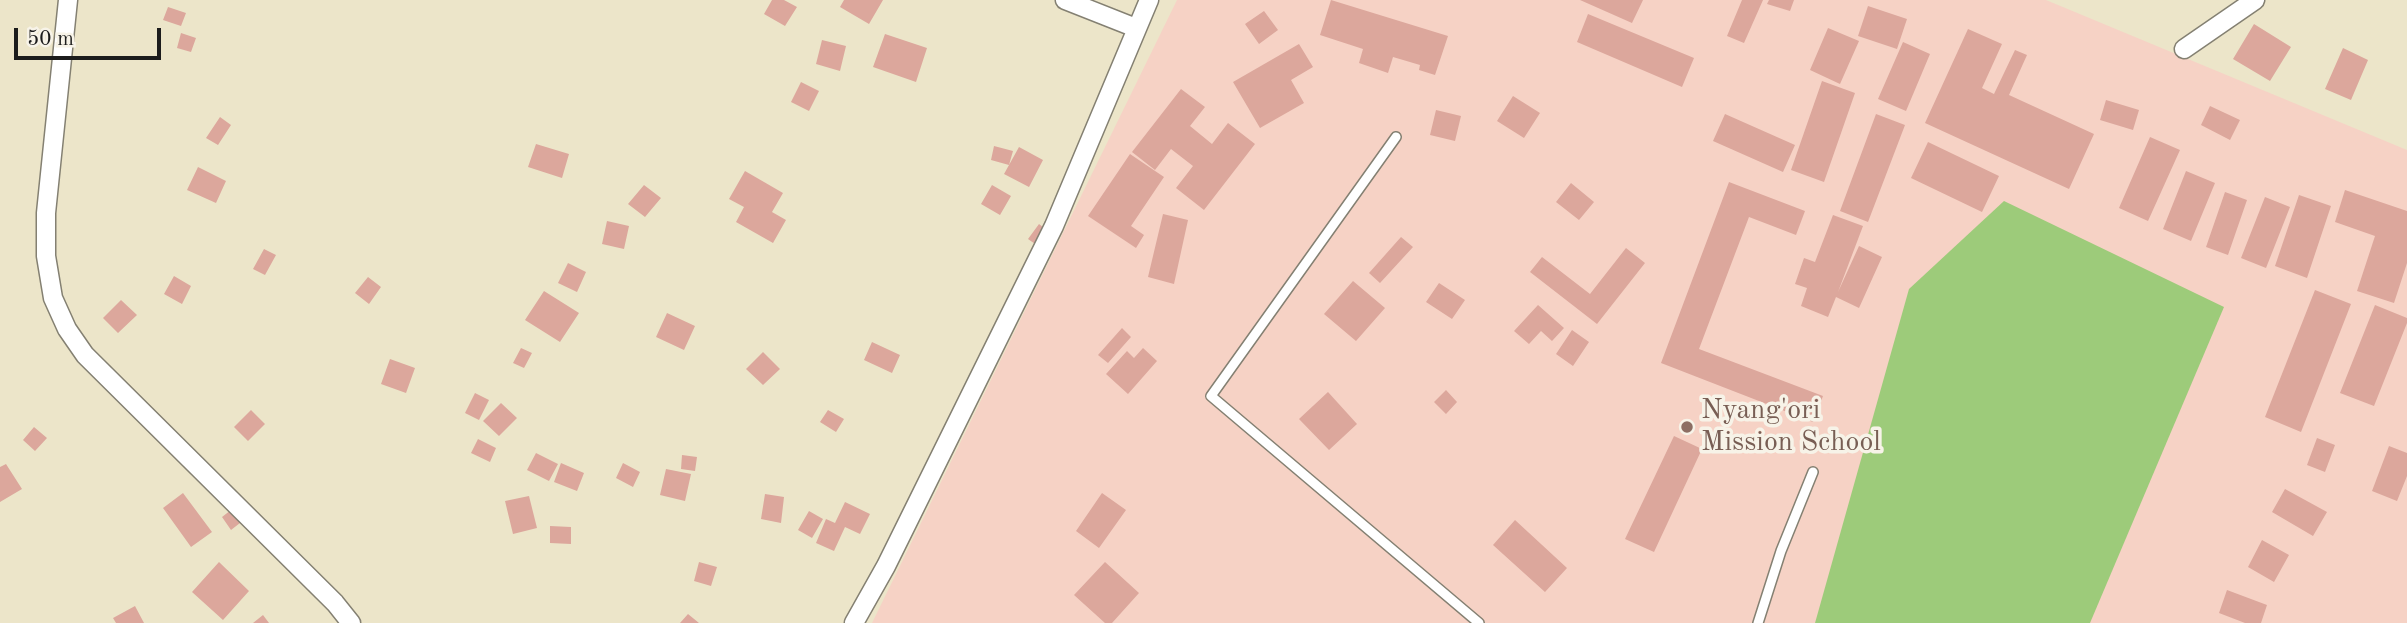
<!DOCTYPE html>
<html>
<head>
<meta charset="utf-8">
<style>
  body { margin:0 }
  #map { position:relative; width:2407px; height:623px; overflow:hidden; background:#ece5c9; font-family:"Old Standard TT",serif }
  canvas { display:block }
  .scale { position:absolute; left:14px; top:28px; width:147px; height:32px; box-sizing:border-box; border:4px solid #1c1c1c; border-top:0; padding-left:9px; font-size:21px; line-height:24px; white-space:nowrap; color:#1c1c1c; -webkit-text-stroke:5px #f7f3e8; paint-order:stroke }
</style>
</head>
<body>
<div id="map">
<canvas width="2407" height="623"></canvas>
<div class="scale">50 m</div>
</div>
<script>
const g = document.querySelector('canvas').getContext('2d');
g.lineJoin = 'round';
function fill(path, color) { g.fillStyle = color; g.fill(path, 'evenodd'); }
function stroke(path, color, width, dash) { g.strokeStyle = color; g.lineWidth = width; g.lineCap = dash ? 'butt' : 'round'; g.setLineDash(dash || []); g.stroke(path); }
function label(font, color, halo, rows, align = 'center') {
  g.font = font + ' "Old Standard TT",serif'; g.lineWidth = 7; g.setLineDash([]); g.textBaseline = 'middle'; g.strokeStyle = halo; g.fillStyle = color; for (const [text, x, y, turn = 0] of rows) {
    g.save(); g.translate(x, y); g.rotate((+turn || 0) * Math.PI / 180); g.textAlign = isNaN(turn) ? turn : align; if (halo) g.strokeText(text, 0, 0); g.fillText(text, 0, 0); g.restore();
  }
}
fill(new Path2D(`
  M1177 0H2046L2407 150V623H872Z`), '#f6d2c5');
fill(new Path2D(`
  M2004 201 2224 307 2090 623H1815L1909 289Z`), '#9dcb7a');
fill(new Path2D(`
  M772 0H784L797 7 785 26 764 14Z
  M844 0H883L869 24 840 7Z
  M1331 0 1448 36 1435 75 1419 70 1420 65 1393 57 1388 73 1359 63 1363 49 1320 35Z
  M1580 0H1643L1632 23Z
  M1742 0H1763L1744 43 1727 36Z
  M1769 0H1794L1790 11 1767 4Z
  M1868 6 1907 19 1897 49 1858 36Z
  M168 7 186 13 181 26 163 20Z
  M1264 11 1278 30 1259 44 1245 24Z
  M1588 14 1694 58 1682 87 1577 42Z
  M2254 24 2291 47 2270 81 2233 59Z
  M1828 28 1859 41 1840 84 1810 70Z
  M1968 29 2002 44 1982 88 1994 94 2015 50 2027 55 2009 95 2094 134 2069 189 1925 123Z
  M181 33 196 38 191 52 177 48Z
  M885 34 927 48 916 82 873 67Z
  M822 40 846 46 840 71 816 64Z
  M1903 42 1930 54 1906 111 1878 99Z
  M1299 44 1313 67 1291 80 1304 103 1260 128 1233 82Z
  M2343 48 2368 60 2351 100 2325 89Z
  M1822 81 1855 93 1824 182 1791 170Z
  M801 82 819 91 809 111 791 102Z
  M1181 89 1205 107 1190 126 1212 144 1228 123 1255 144 1204 210 1176 188 1193 166 1171 149 1155 170 1132 152Z
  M1513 96 1540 113 1524 138 1497 121Z
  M2106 100 2139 110 2133 130 2100 120Z
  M2210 106 2240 120 2230 140 2201 125Z
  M1436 110 1461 116 1455 141 1430 135Z
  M1725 114 1795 145 1783 172 1713 141Z
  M1876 114 1905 125 1868 222 1840 211Z
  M220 117 231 125 218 145 206 138Z
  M2150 137 2180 150 2148 221 2119 208Z
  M1928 142 1999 176 1982 212 1911 178Z
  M536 144 569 154 562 178 528 167Z
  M994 146 1013 151 1009 165 991 160Z
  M1019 147 1043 160 1029 187 1004 174Z
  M1130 154 1164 177 1131 226 1144 235 1136 248 1088 216Z
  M198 167 226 181 216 203 187 190Z
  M745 171 783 193 772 212 786 220 773 243 736 222 744 207 729 199Z
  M2186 171 2215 183 2191 241 2163 229Z
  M1729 182 1805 211 1796 235 1749 217 1699 349 1823 396 1813 422 1661 363Z
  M1571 183 1594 202 1579 220 1556 202Z
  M644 185 661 198 645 217 628 204Z
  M992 185 1011 196 1000 215 981 204Z
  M2345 190 2407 211V263L2394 303 2357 291 2375 236 2335 222Z
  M2225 192 2247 200 2228 255 2206 247Z
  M2299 195 2331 206 2307 278 2275 266Z
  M2265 197 2290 207 2266 268 2241 258Z
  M1163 214 1188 220 1174 284 1148 277Z
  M1833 215 1863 226 1838 292 1859 246 1882 257 1859 308 1836 297 1828 317 1801 306 1807 288 1795 284 1804 258 1815 262Z
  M607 221 629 226 624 249 602 244Z
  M1039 224 1048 231 1038 246 1028 239Z
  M1401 237 1413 247 1380 283 1369 273Z
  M1626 248 1645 263 1597 324 1530 272 1542 257 1590 294Z
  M264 249 276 255 265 275 253 269Z
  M568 263 586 272 577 292 558 283Z
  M174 276 191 286 182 304 164 294Z
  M368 277 381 287 369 304 355 293Z
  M1353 281 1385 308 1356 341 1324 314Z
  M1439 283 1465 300 1452 319 1426 302Z
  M2315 290 2351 304 2301 432 2265 417Z
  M544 291 579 313 560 342 525 320Z
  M121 300 137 315 118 333 103 318Z
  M1538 305 1564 328 1552 341 1541 331 1529 344 1514 331Z
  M2375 305 2407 318V323L2374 406 2340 393Z
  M667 313 695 326 684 350 656 337Z
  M1122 328 1131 337 1108 363 1098 355Z
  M1572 330 1589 342 1573 366 1556 354Z
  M872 342 900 355 892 373 864 360Z
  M521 348 532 353 524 368 513 363Z
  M1143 348 1157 361 1128 394 1106 374 1127 351 1134 358Z
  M763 352 780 369 763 385 746 369Z
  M390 359 415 368 406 393 381 384Z
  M1446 390 1457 402 1446 414 1434 402Z
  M1328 392 1357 424 1329 450 1299 419Z
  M475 393 489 400 479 420 465 413Z
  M501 403 517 418 499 436 483 421Z
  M251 410 265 424 248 441 234 427Z
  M828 410 844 419 836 432 820 422Z
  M34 427 47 438 35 451 23 440Z
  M1674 436 1702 449 1654 552 1625 539Z
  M2317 438 2335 445 2325 472 2307 465Z
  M478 439 496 448 490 462 471 453Z
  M2389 446 2407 453V476L2397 501 2372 491Z
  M536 453 558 464 549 481 527 470Z
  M682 455 697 457 695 471 681 469Z
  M561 463 584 473 577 491 554 482Z
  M623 463 640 472 633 487 616 478Z
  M6 464 22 489 0 502V467Z
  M666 469 691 474 685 501 660 495Z
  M2285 489 2327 512 2313 536 2272 512Z
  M183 493 212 532 191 547 163 508Z
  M1102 493 1126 510 1099 548 1076 531Z
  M765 494 784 497 781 523 761 519Z
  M529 496 537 528 513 534 505 501Z
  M845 502 870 514 860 534 845 527 834 551 816 543 826 519 835 523Z
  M231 510 240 523 231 530 222 517Z
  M809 511 823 519 812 538 798 530Z
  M1515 520 1567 568 1545 592 1493 545Z
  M550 526 571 527V544L550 543Z
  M2262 540 2289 555 2274 582 2248 567Z
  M219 562 249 591 223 620 192 592Z
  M699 562 717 567 711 586 694 581Z
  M1105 562 1139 593 1112 623H1105L1074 595Z
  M2227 590 2267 605 2261 623H2245L2219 613Z
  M135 606 144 623H116L113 618Z
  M688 614 699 623H680Z
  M263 615 269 623H253Z`), '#dca79c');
const service = new Path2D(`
  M1396 137 1211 396 1479 623
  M1758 623 1781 551 1813 472`);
const minor = new Path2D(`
  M68 0 46 213V256L53 298 67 329 85 355 335 603 351 623
  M1065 0 1136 28
  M2184 49 2255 0
  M854 623 886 566 1054 226 1149 0`);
stroke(service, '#848072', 12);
stroke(minor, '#848072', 21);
stroke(service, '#fff', 9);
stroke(minor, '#fff', 18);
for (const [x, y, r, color] of [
  [1687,427,7,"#8d6e63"]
]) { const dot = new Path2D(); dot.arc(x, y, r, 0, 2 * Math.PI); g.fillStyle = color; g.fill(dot); stroke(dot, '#f7f3e8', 2.5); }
label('28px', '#785e54', '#f7f3e8', [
  ["Nyang'ori",1701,411],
  ["Mission School",1701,443]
], 'left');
</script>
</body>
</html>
